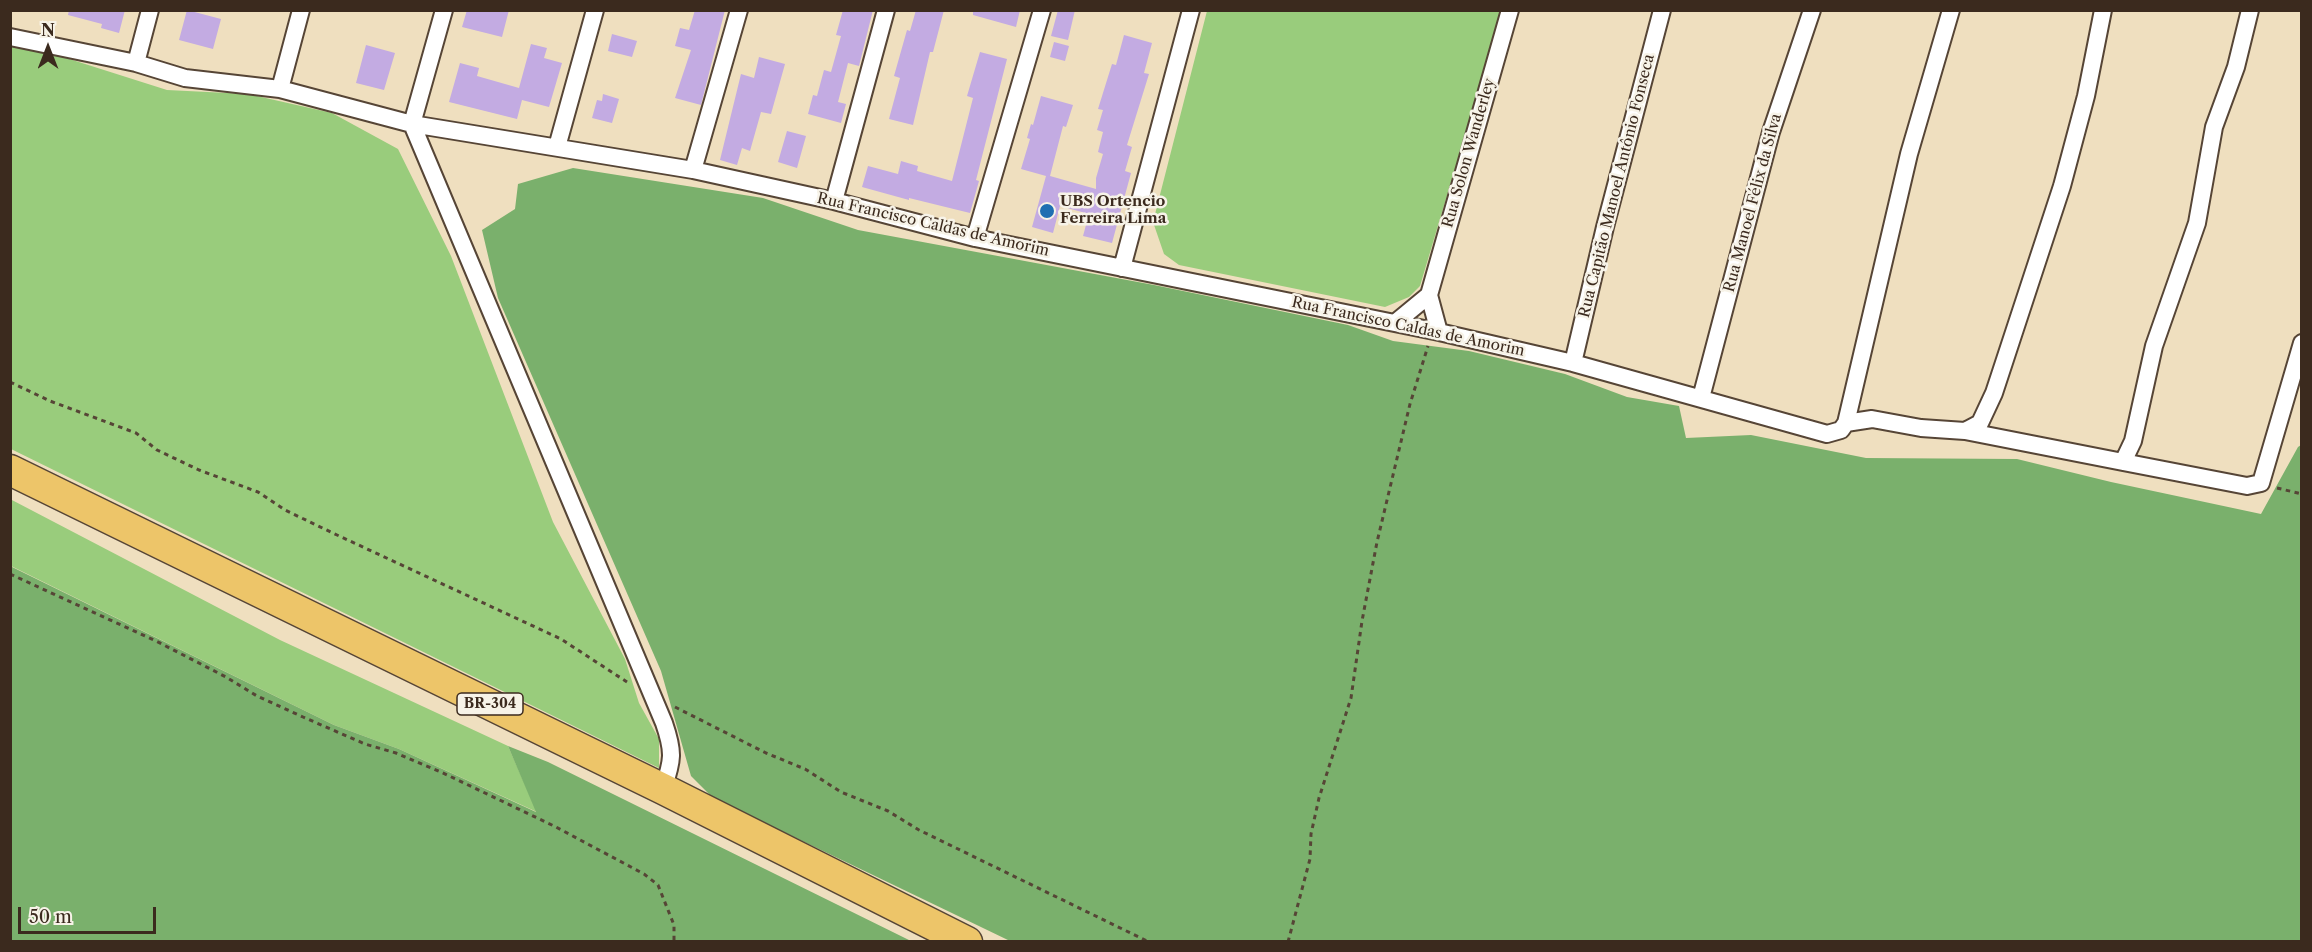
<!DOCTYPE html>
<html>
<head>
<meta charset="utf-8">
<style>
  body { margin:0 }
  #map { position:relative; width:2312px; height:952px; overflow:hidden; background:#efdfbf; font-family:"Libre Caslon Text",serif }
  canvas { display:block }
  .frame { position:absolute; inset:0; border:12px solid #3b2a1e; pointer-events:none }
  .north { position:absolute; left:18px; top:18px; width:60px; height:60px; -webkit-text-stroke:4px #f7f3e8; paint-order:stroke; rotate:0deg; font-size:16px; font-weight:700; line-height:24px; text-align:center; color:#3b2a1e }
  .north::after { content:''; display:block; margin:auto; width:21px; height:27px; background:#3b2a1e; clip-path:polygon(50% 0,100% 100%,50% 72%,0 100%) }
  .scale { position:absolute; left:18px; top:907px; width:138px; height:27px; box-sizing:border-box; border:3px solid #3b2a1e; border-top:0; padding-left:8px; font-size:18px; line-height:21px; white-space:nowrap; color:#3b2a1e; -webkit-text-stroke:4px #f7f3e8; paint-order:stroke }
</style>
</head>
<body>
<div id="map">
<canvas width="2312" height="952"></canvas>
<div class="frame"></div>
<div class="north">N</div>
<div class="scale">50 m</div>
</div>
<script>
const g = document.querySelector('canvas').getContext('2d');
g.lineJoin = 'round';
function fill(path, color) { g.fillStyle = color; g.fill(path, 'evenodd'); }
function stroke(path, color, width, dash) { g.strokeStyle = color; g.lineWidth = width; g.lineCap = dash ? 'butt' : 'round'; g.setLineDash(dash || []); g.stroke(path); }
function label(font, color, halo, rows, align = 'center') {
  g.font = font + ' "Libre Caslon Text",serif'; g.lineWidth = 5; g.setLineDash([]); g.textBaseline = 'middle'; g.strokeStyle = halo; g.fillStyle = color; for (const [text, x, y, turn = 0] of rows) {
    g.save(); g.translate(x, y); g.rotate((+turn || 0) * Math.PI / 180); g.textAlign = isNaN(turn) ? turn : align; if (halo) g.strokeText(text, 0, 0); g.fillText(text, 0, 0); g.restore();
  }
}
fill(new Path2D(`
  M1207 11H1502L1420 286 1409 297 1385 307 1179 265 1164 254 1153 222Z
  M10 45 41 50 167 90 248 94 332 113 398 149 451 256 553 522 625 659 639 703 659 739V768L11 449Z
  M10 499 280 640 508 746 537 812 399 749 334 725 11 566Z`), '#99cc7c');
fill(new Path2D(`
  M573 168 763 198 858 230 1154 285 1348 325 1393 341 1469 351 1565 374 1627 397 1679 406 1686 438 1751 435 1866 458 2017 459 2111 482 2261 514 2298 447 2301 445V941H1010L713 798 691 776 661 671 498 298 482 230 515 209 518 184Z
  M10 566 334 725 399 749 536 812 508 746 548 762 911 941H11Z`), '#7ab06c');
fill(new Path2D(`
  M69 10H125L119 33 101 28 102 24 68 15Z
  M187 10 221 19 213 49 179 40Z
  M467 10H509L502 37 462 27Z
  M695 10H725L701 105 675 98 691 50 675 46 680 28 689 30Z
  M843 10H873L859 66 848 63 838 102 846 104 841 123 808 114 813 95 817 96 824 70 831 72 841 36 836 35Z
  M916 10H944L933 52H930L913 125 889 119 900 78 894 76 907 30 910 31Z
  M973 10H1020L1016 27 973 15Z
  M1058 10H1075L1068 40 1051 36Z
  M612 34 637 41 632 57 608 51Z
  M1124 35 1152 43 1144 73 1149 74 1127 145 1132 147 1125 171 1131 173 1112 243 1083 236 1089 214 1060 206 1053 233 1032 227 1046 176 1021 169 1030 139 1027 138 1031 124 1033 125 1041 96 1073 105 1066 127 1063 126 1050 176 1096 189V178L1103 154 1098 152 1103 132 1097 130 1103 110 1098 109 1112 64 1116 65Z
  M1054 42 1069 46 1065 61 1050 57Z
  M531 44 547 48 544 58 562 63 549 107 522 100 517 119 449 102 460 63 479 68 477 76 519 88Z
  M366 45 395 53 384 90 356 83Z
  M980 52 1007 59 976 180 979 181 970 213 909 198V200L862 187 868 166 898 174 901 161 918 166 917 171 952 181 973 98 967 96Z
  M759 57 785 64 771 114 761 112 750 151 742 148 737 165 720 160 741 74 754 78Z
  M603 94 619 99 612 123 592 118 597 100 602 101Z
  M787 131 806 136 797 168 778 162Z`), '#c3abe2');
const street = new Path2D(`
  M444 10 412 124 664 723C674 752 673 760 663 789
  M10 37 136 63 185 78 280 89 412 124 693 170 834 201 975 238 1439 332 1573 363 1827 434 1841 430 1846 423 1909 154 1951 10
  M136 63 150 10
  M280 89 301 10
  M557 147 595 10
  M693 170 739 10
  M834 201 886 10
  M975 238 1042 10
  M1122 268 1191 10
  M1429 295 1439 332
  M1395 323 1429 295 1510 10
  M1573 363 1605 227 1662 10
  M1701 398 1771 132 1812 10
  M1846 423 1872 419 1921 428 1965 431 2123 462 2133 441 2154 346 2197 223 2214 127 2236 67 2250 10
  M1965 431 1980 423 1994 393 2062 186 2086 96 2103 10
  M2123 462 2247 486 2261 483 2302 343`);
const highway = new Path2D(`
  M10 470 663 789 967 942`);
stroke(street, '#564536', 20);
stroke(highway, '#564536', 33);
stroke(new Path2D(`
  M10 382 50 401 136 433 157 450 199 470 258 492 285 510 337 535 561 639 627 682
  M2277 488 2302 494
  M10 574 156 641 226 677 257 696 303 717 365 744 396 753 441 772 554 826 644 874 658 885 674 925V942
  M675 707 766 753 805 769 841 792 888 811 919 830 1149 942
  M1288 942 1310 859 1311 834 1319 798 1351 698 1362 621 1377 542 1410 404 1428 346`), '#564536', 3, [4.5, 4.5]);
stroke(street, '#fff', 16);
stroke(highway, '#edc569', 30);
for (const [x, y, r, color] of [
  [1047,211,8,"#1f6fb2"]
]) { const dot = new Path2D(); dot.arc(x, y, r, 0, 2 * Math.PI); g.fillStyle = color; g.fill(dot); stroke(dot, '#f7f3e8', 2); }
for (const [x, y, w] of [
  [490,704,66]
]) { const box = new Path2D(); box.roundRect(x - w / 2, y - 11, w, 22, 4.5); g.fillStyle = '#f7f3e8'; g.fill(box); stroke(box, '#3b2a1e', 1.5); }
label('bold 14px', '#3b2a1e', null, [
  ["BR-304",490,704]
]);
label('15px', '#3b2a1e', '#f7f3e8', [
  ["Rua Solon Wanderley",1469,153,-74],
  ["Rua Capitão Manoel Antônio Fonseca",1617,186,-76],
  ["Rua Manoel Félix da Silva",1753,203,-75],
  ["Rua Francisco Caldas de Amorim",933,225,13],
  ["Rua Francisco Caldas de Amorim",1408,327,12]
]);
label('bold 15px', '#3b2a1e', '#f7f3e8', [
  ["UBS Ortencio",1060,202],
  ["Ferreira Lima",1060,219]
], 'left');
</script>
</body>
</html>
